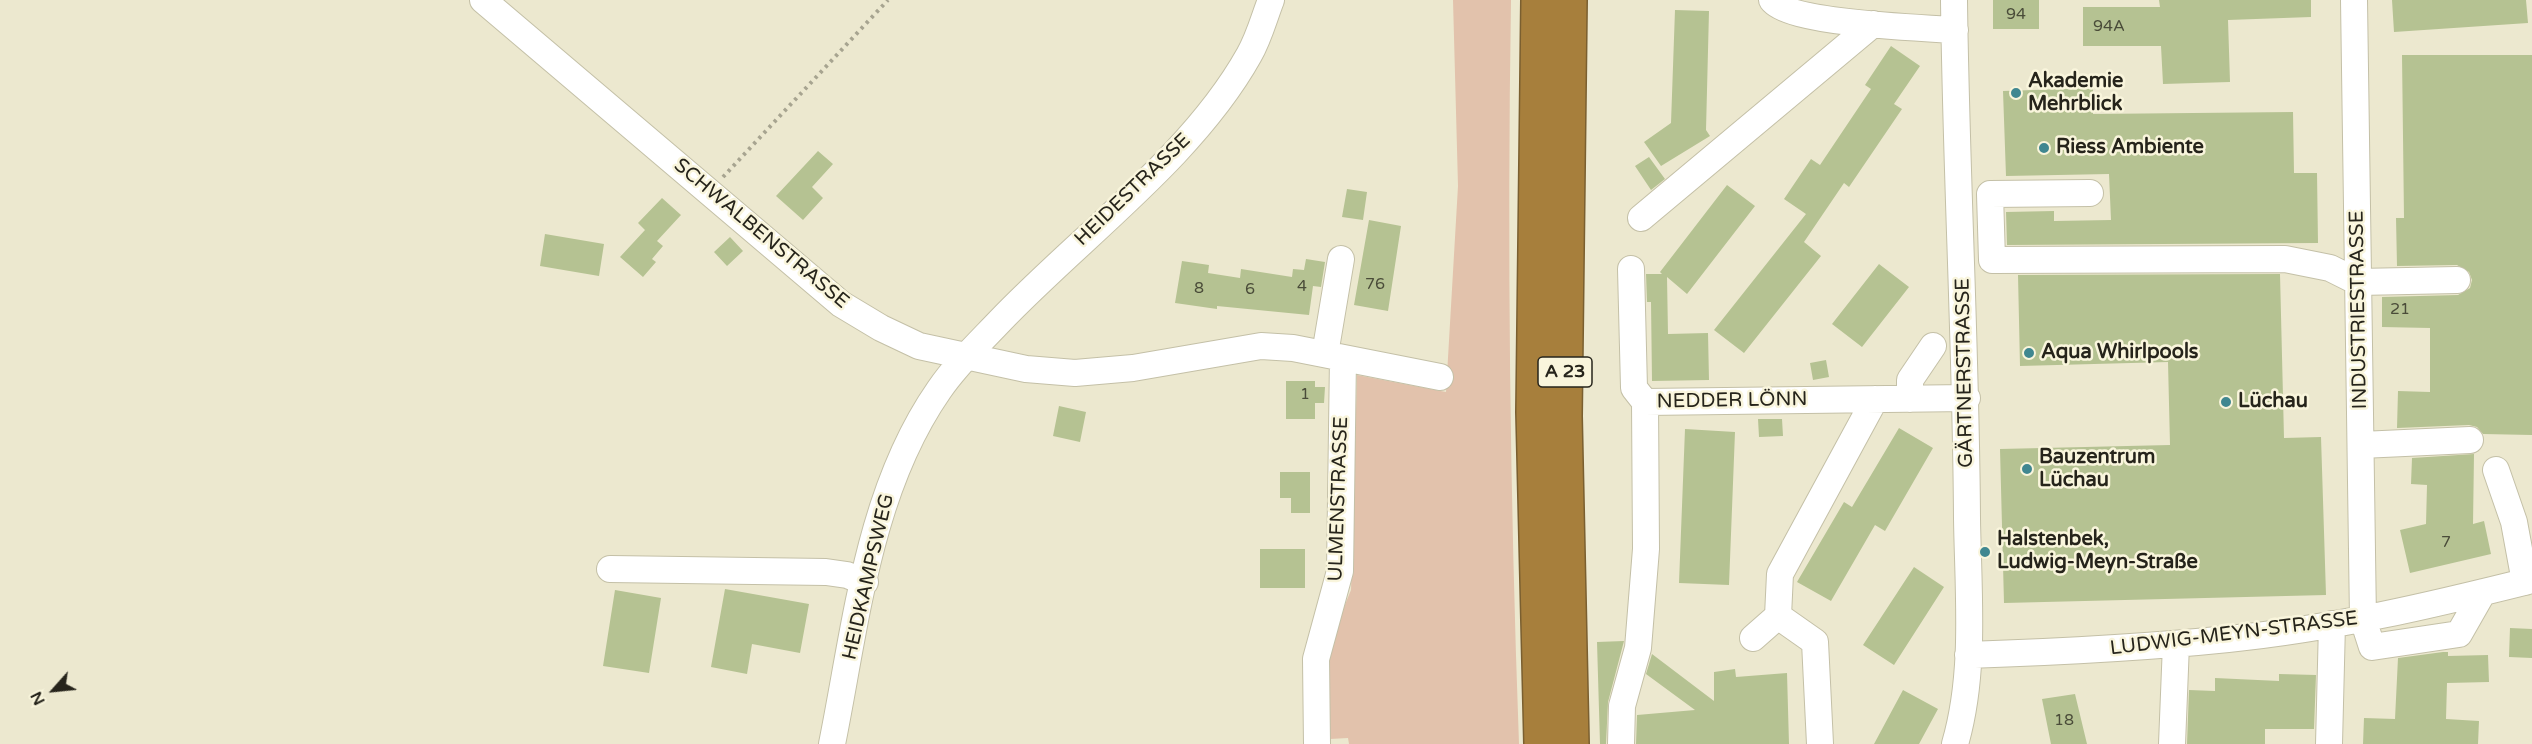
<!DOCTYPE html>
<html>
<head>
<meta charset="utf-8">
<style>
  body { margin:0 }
  #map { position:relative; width:2532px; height:744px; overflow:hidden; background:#ece8cf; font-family:"Varela Round",sans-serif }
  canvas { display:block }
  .north { position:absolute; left:24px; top:660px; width:60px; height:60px; -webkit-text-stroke:4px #f9f5dc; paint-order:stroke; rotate:243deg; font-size:16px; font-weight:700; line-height:24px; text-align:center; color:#26241b }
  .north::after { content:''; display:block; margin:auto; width:21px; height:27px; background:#26241b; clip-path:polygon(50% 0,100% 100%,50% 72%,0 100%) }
</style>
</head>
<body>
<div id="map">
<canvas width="2532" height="744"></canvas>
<div class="north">N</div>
</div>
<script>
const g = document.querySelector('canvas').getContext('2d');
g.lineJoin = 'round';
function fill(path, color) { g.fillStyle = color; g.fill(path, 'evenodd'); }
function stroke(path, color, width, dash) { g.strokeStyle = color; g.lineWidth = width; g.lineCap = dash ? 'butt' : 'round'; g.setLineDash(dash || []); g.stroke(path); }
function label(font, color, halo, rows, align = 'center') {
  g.font = font + ' "Varela Round",sans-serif'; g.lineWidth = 5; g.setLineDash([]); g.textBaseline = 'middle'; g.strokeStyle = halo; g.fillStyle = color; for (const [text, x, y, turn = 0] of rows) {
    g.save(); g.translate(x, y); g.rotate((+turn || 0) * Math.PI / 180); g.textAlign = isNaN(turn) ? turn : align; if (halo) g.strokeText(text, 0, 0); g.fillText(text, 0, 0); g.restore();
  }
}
fill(new Path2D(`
  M1453 0H1511C1507 248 1510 496 1519 744H1349L1348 738 1330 739 1328 646 1351 590 1357 375 1446 392 1458 186Z`), '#e2c2ac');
fill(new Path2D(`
  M1993 0H2039V29H1993Z
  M2159 0H2311V17L2228 20 2230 82 2163 84 2161 46H2083V7H2160Z
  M2392 0H2526L2528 23 2394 32Z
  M1675 10 1709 11 1706 130 1710 136 1661 166 1644 142 1671 123Z
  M1891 46 1920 66 1894 104 1902 109 1849 187 1844 183 1804 242 1821 256 1744 353 1714 330 1806 214 1784 199 1811 159 1820 165 1871 89 1865 85Z
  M2402 55H2532V435L2483 434 2477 427 2469 425 2397 428 2398 391 2430 392V328L2382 327V297L2458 295 2470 288 2472 280 2469 272 2457 265 2397 266 2396 218H2404Z
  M2093 88V114L2293 112 2294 173H2317L2318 243 2007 245 2006 212 2054 211V221L2111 220 2109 174 2006 176 2003 91Z
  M818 151 833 164 812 187 823 198 803 220 776 196Z
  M1649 157 1665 179 1651 190 1635 166Z
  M1727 185 1755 206 1687 294 1667 277 1668 334 1708 333 1709 380 1652 381 1651 302H1647L1646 274H1662L1660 272Z
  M1347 189 1367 192 1363 220 1342 217Z
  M662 198 681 215 657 241 663 246 652 259 656 262 643 277 620 257 645 230 638 223Z
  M1369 220 1401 226 1388 311 1354 305Z
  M545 234 604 244 599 276 540 266Z
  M730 237 743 251 727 266 714 252Z
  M1306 259 1325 262 1321 287 1313 286 1309 315 1217 306V309L1175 303 1182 261 1209 265 1208 273 1240 278 1241 269 1292 277 1293 269 1304 270Z
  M1879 264 1909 287 1862 347 1832 324Z
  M2280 274 2284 438 2321 437 2326 595 2004 603 2000 449 2170 445 2168 362 2020 366 2018 275Z
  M1826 360 1829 377 1813 380 1810 363Z
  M1286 381H1315V387H1325L1324 403H1315V419H1286Z
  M1059 406 1086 412 1080 442 1053 436Z
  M1758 419H1782L1783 436 1759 437Z
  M1899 428 1933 448 1885 531 1875 525 1831 601 1797 582 1844 502 1852 507Z
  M1685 429 1735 432 1729 585 1679 583Z
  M2474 454 2473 524 2484 521 2491 554 2410 573 2400 530 2426 524 2427 485 2411 484 2412 458Z
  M1280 472H1310V513H1291V498H1280Z
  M1260 549H1305V588H1260Z
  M1914 567 1944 587 1894 665 1863 645Z
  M725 589 809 604 800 653 752 644 747 674 711 667Z
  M615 590 661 598 649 673 603 666Z
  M2510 628 2532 629V658L2509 657Z
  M1624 641 1608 702 1606 744H1600L1597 642Z
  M2443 652H2448V656L2488 655 2489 682 2447 683 2446 719 2479 721 2478 744H2363L2364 718 2395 719 2398 658Z
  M1652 654 1714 701V672L1735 669 1736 677 1787 673 1789 744H1636L1637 715 1695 710 1646 674Z
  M2279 674 2316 675 2314 729H2265V744H2187L2189 690 2215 691V678L2279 681Z
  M1903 690 1938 709 1919 744H1874Z
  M2075 694 2087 744H2051L2042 699Z`), '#b5c292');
const minor = new Path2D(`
  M483 0 841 304 881 328 919 346 1026 369 1075 373 1133 368 1261 346 1293 348 1440 377
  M1772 0C1789 23 1921 28 1955 30
  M1954 0C1956 173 1966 345 1967 518 1968 592 1976 672 1955 744
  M2354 0 2363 619 2372 647 2459 634 2483 592
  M2090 193 1990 194 1992 260 2285 259 2330 268 2358 282 2457 280
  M1641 218 1873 24
  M1631 269 1634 388 1645 402
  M1325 354 1341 259
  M1910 399V380L1933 346
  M2361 445 2470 440
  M2496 470 2514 522 2525 582
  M610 569 826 572 847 575 865 582
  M1778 616 1780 574 1875 399
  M1753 638 1778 616 1815 642 1820 744
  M1968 655C2055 652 2141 648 2228 639 2331 629 2432 605 2532 580
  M832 744C856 625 868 492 939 390 956 365 978 344 999 322 1080 237 1192 157 1249 55 1259 38 1264 18 1271 0
  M1317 744 1316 659 1340 571 1343 358
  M1621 744 1622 706 1638 648 1646 549 1645 402 1967 398
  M2172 744 2176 644
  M2329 744 2332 624`);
const highway = new Path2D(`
  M1538 0 1533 412 1541 744
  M1570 0 1565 416 1572 744`);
stroke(minor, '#c4c0a7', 28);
stroke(highway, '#7a5f30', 36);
stroke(new Path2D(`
  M723 177 888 0`), '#a7a490', 4, [3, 4.5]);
stroke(minor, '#fff', 26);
stroke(highway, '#a77f3c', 33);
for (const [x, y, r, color] of [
  [2016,93,6,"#408790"],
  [2044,148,6,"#408790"],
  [2029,353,6,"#408790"],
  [2226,402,6,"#408790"],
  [2027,469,6,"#408790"],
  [1985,552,6,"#408790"]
]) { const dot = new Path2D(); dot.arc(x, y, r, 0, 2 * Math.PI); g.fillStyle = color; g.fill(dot); stroke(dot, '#f9f5dc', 2); }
label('16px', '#4a4c39', null, [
  ["94",2016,15],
  ["94A",2109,27],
  ["76",1375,285],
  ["4",1302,287],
  ["8",1199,289],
  ["6",1250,290],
  ["21",2400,310],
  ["1",1305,395],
  ["7",2446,543],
  ["18",2064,721]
]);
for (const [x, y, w] of [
  [1565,372,54]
]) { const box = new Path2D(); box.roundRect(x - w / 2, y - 15, w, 30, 4.5); g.fillStyle = '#f9f5dc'; g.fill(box); stroke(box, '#26241b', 1.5); }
label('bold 18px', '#26241b', null, [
  ["A 23",1565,372]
]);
label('bold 20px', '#26241b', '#f9f5dc', [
  ["Akademie",2028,82],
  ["Mehrblick",2028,105],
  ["Riess Ambiente",2056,148],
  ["Aqua Whirlpools",2041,353],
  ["Lüchau",2238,402],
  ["Bauzentrum",2039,458],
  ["Lüchau",2039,481],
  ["Halstenbek,",1997,540],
  ["Ludwig-Meyn-Straße",1997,563]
], 'left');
label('20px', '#26241b', '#f9f5dc', [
  ["HEIDESTRASSE",1133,190,-44],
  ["SCHWALBENSTRASSE",761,234,40],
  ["INDUSTRIESTRASSE",2359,310,-91],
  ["GÄRTNERSTRASSE",1965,373,-91],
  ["NEDDER LÖNN",1732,401,-1],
  ["ULMENSTRASSE",1339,499,-88],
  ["HEIDKAMPSWEG",869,577,-77],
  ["LUDWIG-MEYN-STRASSE",2234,634,-7]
]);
</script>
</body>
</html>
